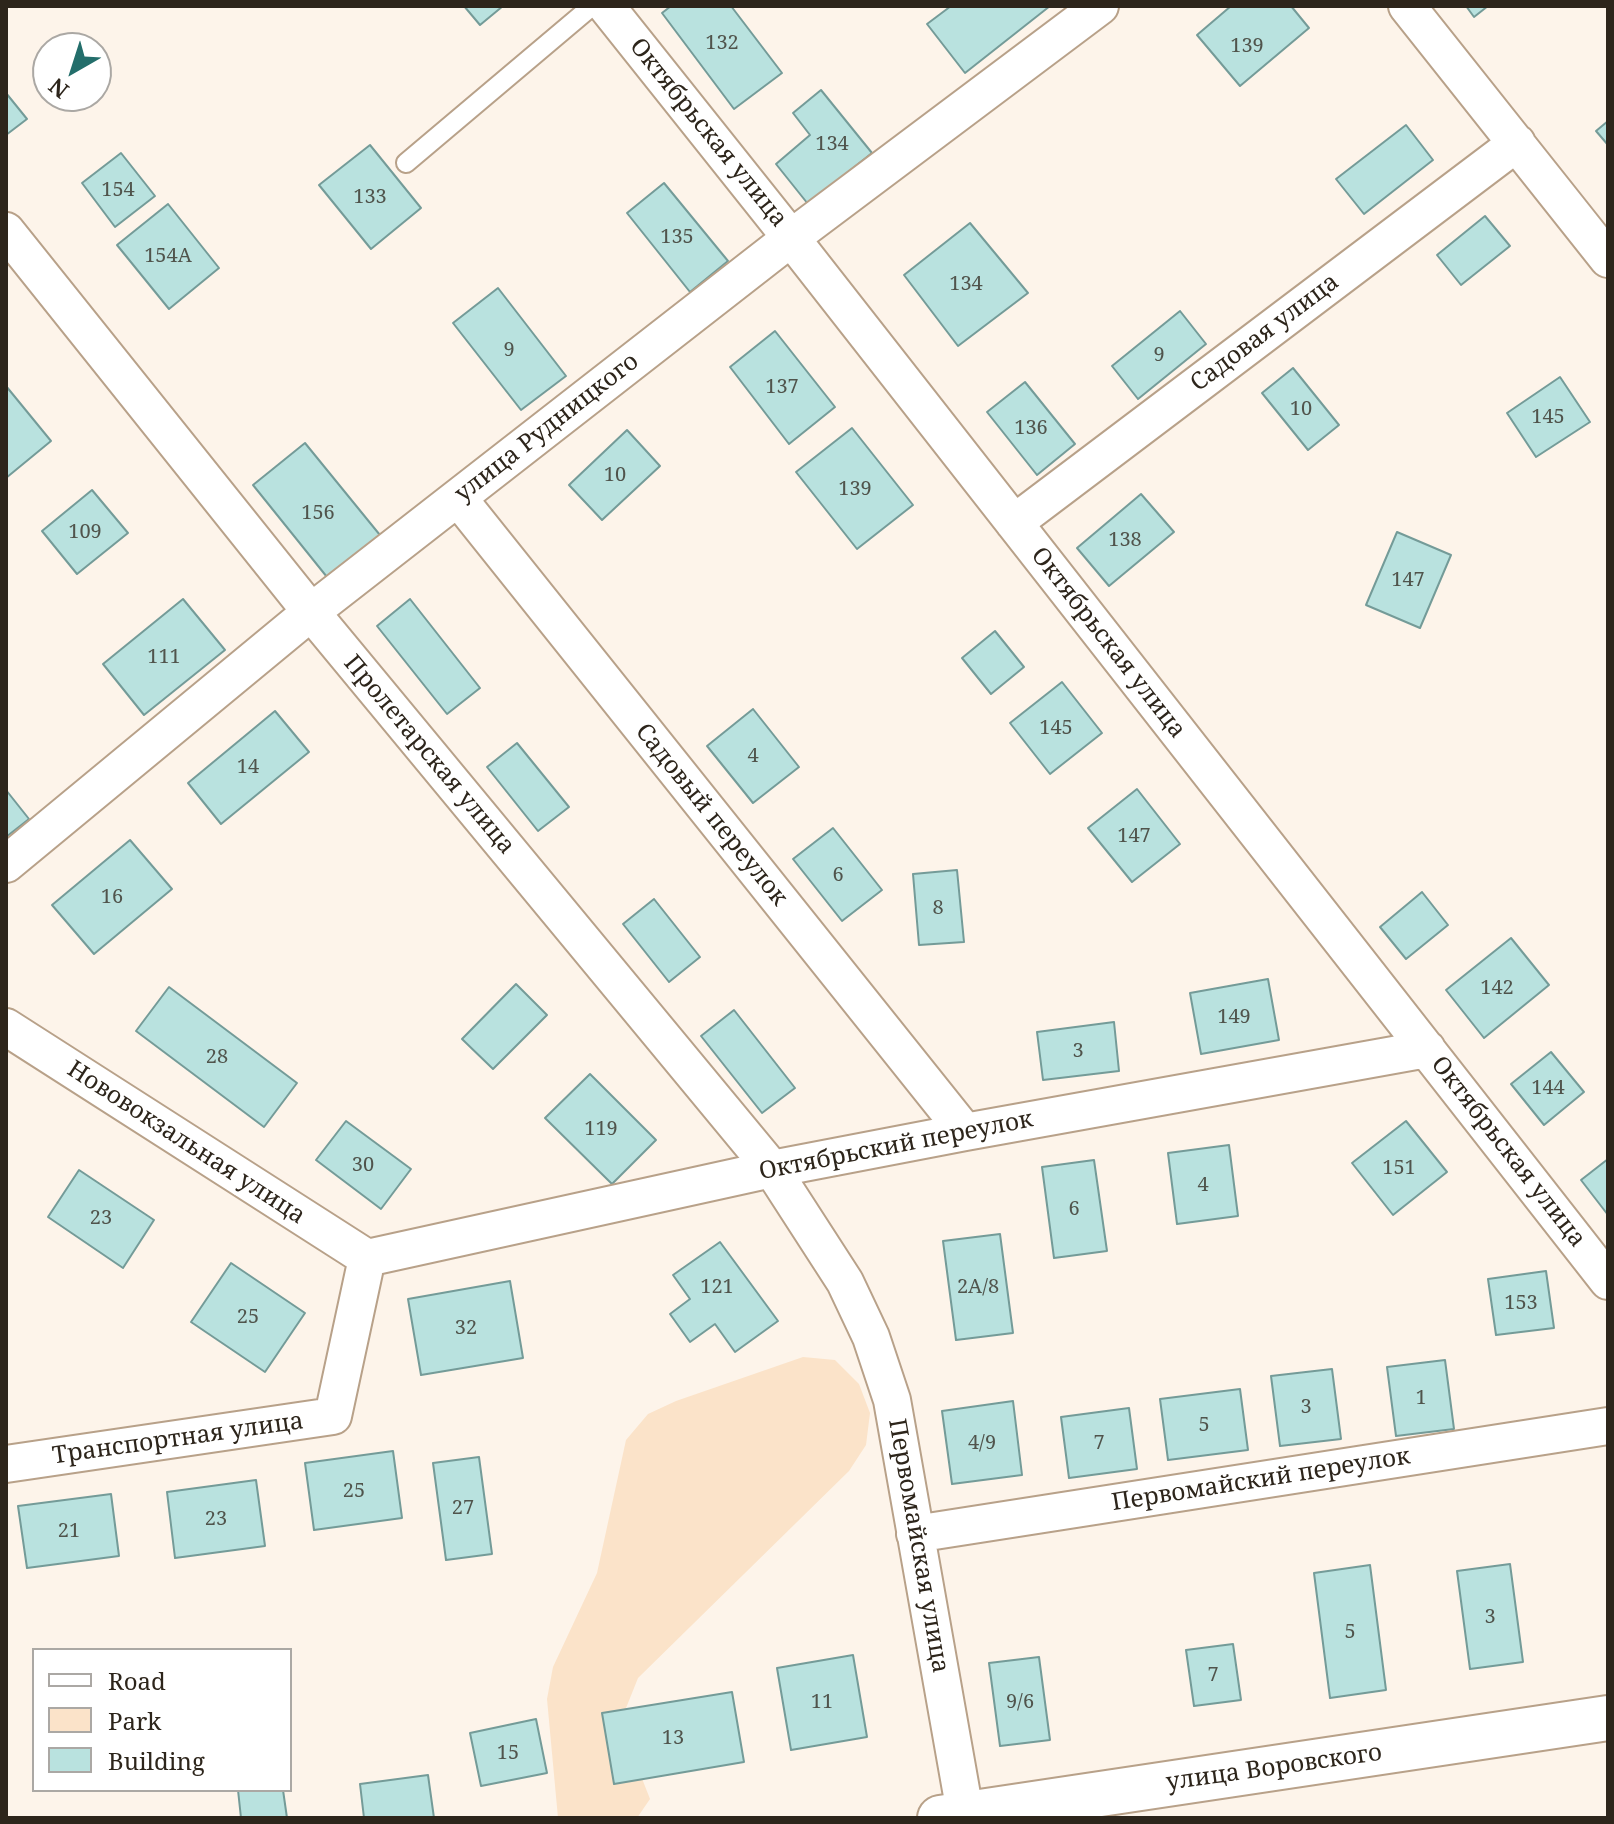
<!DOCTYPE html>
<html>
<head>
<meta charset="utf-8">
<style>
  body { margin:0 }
  #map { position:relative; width:1614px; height:1824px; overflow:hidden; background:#fdf4ea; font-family:"Noto Serif",serif }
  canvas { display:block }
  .frame { position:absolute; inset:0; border:8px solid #2d251b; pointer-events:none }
  .legend { position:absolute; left:32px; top:1648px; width:260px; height:144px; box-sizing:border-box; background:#fff; border:2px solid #aba8a4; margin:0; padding:10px 14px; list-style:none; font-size:24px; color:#2d251b }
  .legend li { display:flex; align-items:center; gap:16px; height:40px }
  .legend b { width:40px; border:2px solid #aba8a4 }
  .north { position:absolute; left:32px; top:32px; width:80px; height:80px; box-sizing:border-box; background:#fff; border:2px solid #aba8a4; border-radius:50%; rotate:219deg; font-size:22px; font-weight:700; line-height:32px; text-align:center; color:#2d251b }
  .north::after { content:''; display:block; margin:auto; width:28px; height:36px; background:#236e6b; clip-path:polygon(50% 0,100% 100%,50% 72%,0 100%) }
</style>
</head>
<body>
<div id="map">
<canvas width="1614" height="1824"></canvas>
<div class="frame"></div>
<ul class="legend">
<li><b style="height:10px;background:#fff"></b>Road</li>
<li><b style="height:22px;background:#fbe3c9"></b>Park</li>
<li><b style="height:22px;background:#b9e2df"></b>Building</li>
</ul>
<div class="north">N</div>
</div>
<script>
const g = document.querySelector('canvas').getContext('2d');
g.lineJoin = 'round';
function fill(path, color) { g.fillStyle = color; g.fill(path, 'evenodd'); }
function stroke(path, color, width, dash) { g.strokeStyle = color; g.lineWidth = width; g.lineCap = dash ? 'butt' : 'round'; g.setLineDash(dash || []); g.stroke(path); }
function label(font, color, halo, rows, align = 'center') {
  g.font = font + ' "Noto Serif",serif'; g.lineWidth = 8; g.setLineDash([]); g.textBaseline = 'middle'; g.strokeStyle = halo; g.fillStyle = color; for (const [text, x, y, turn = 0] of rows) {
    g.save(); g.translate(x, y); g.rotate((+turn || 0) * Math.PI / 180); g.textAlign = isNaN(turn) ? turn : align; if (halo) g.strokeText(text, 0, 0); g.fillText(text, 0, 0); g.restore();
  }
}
fill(new Path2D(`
  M803 1357 835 1360 859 1384 870 1413 866 1445 849 1471 638 1678 626 1708 627 1740 650 1799 637 1818H558L547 1699 553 1667 597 1573 626 1440 648 1414 676 1401Z`), '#fbe3c9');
const building = new Path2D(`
  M464 6H503L480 25Z
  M671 6H731L782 73 734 109 662 13Z
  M951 6H1050L965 73 927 24Z
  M1231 6H1291L1309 28 1240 86 1197 35Z
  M1466 6H1488L1474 17Z
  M821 90 872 153 808 204 776 164 810 135 793 113Z
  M6 93 27 119 6 135Z
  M1608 121V145L1596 131Z
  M1406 125 1433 160 1364 214 1336 179Z
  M370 145 421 208 371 249 319 185Z
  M121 153 155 196 115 227 82 183Z
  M664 183 728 261 690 292 627 213Z
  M168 204 219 268 169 309 117 245Z
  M1485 216 1510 246 1461 285 1437 255Z
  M970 223 1028 293 958 346 904 275Z
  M498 288 566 376 521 410 453 323Z
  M1180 311 1206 344 1138 399 1112 366Z
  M775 331 835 407 789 444 730 367Z
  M1293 368 1339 425 1308 450 1262 393Z
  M1560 377 1590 422 1536 457 1507 413Z
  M1025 382 1075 444 1037 475 987 412Z
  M6 386 51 441 6 478Z
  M852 428 913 505 857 549 796 472Z
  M627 430 660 466 602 520 569 485Z
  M305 443 384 540 331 582 253 485Z
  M92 490 128 533 77 574 42 531Z
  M1141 494 1174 532 1109 586 1077 548Z
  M1397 532 1451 555 1420 628 1366 605Z
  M183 599 225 650 144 715 103 664Z
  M410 599 480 688 447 714 377 626Z
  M995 631 1024 667 991 694 962 658Z
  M1062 682 1102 733 1050 774 1010 723Z
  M753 709 799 767 753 803 707 746Z
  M275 711 309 752 221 824 188 783Z
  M517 743 569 807 538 831 487 767Z
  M1137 789 1180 844 1132 882 1088 828Z
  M6 790 29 819 6 837Z
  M833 828 882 890 842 921 793 859Z
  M130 840 172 889 94 954 52 905Z
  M957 870 964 942 919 945 913 874Z
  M1422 892 1448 925 1406 959 1380 927Z
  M654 899 700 957 669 982 623 924Z
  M1511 938 1549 985 1484 1038 1446 990Z
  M1268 979 1279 1040 1201 1054 1190 993Z
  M516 984 547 1015 493 1069 462 1039Z
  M169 987 297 1083 264 1127 136 1031Z
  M734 1010 795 1088 762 1113 701 1036Z
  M1114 1022 1119 1071 1043 1080 1037 1032Z
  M1551 1052 1584 1092 1544 1125 1511 1084Z
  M590 1074 656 1140 612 1184 545 1118Z
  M346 1121 411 1169 381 1209 316 1160Z
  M1406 1121 1447 1172 1393 1215 1352 1163Z
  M1229 1145 1238 1216 1177 1224 1168 1153Z
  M1608 1159V1215L1581 1180Z
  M1094 1160 1107 1251 1054 1258 1042 1167Z
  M79 1170 154 1220 123 1268 48 1217Z
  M1000 1234 1013 1333 956 1340 943 1241Z
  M720 1242 778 1321 735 1352 715 1324 690 1342 670 1314 690 1299 673 1275Z
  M231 1263 305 1313 265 1372 191 1322Z
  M1546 1271 1554 1328 1496 1335 1488 1279Z
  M510 1281 523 1358 421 1375 408 1299Z
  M1445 1360 1454 1429 1396 1436 1387 1367Z
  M1332 1369 1341 1439 1280 1446 1271 1376Z
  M1240 1389 1248 1450 1168 1460 1160 1399Z
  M1013 1401 1022 1475 952 1484 942 1411Z
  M1129 1408 1137 1469 1069 1478 1061 1417Z
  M393 1451 402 1518 314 1530 305 1463Z
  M479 1457 492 1554 446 1560 433 1463Z
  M256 1480 265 1546 175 1558 167 1492Z
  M111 1494 119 1556 27 1568 18 1506Z
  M1510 1564 1523 1662 1470 1669 1457 1571Z
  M1370 1565 1386 1690 1330 1698 1314 1573Z
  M1233 1644 1241 1700 1194 1706 1186 1650Z
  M853 1655 867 1737 791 1750 777 1668Z
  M1039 1657 1050 1740 1000 1746 989 1663Z
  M732 1692 744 1762 614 1784 602 1713Z
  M536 1719 547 1773 481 1786 470 1733Z
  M428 1775 434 1818H364L360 1784Z
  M238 1790H283L287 1818H241Z`);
fill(building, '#b9e2df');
stroke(building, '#749b98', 2);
const lane = new Path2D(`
  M406 163 592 6`);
const street = new Path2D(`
  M606 6 791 238 1608 1281
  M1407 6 1608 259
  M6 231 311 612 772 1169 845 1282 871 1337 892 1400 966 1818
  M458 498 965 1132
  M1014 523 1517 143
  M6 864 311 612 791 238 1100 6
  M6 1027 367 1258
  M367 1258 772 1169 965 1132 1427 1049
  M6 1464 333 1416 367 1258
  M915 1534 1608 1426`);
const secondary = new Path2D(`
  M940 1818 1608 1718`);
stroke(lane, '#b8a189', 22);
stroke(street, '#b8a189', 40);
stroke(secondary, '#b8a189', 48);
stroke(lane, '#fff', 18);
stroke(street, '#fff', 36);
stroke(secondary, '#fff', 44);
label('20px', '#50544c', null, [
  ["132",722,43],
  ["139",1247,46],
  ["134",832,144],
  ["154",118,190],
  ["133",370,197],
  ["135",677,237],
  ["154А",168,256],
  ["134",966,284],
  ["9",509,350],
  ["9",1159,355],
  ["137",782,387],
  ["10",1301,409],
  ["145",1548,417],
  ["136",1031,428],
  ["10",615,475],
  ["139",855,489],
  ["156",318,513],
  ["109",85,532],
  ["138",1125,540],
  ["147",1408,580],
  ["111",164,657],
  ["145",1056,728],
  ["4",753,756],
  ["14",248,767],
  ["147",1134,836],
  ["6",838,875],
  ["16",112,897],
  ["8",938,908],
  ["142",1497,988],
  ["149",1234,1017],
  ["3",1078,1051],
  ["28",217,1057],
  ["144",1548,1088],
  ["119",601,1129],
  ["30",363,1165],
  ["151",1399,1168],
  ["4",1203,1185],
  ["6",1074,1209],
  ["23",101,1218],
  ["121",717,1287],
  ["2А/8",978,1287],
  ["153",1521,1303],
  ["25",248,1317],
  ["32",466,1328],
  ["1",1421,1398],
  ["3",1306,1407],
  ["5",1204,1425],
  ["4/9",982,1443],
  ["7",1099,1443],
  ["25",354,1491],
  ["27",463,1508],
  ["23",216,1519],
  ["21",69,1531],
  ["3",1490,1617],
  ["5",1350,1632],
  ["7",1213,1675],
  ["11",822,1702],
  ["9/6",1020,1702],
  ["13",673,1738],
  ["15",508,1753]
]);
label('24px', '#2d251b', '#fff', [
  ["Октябрьская улица",708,133,51],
  ["Садовая улица",1265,333,-37],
  ["улица Рудницкого",547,428,-38],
  ["Октябрьская улица",1108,643,52],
  ["Пролетарская улица",429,755,50],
  ["Садовый переулок",711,815,51],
  ["Нововокзальная улица",186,1143,33],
  ["Октябрьский переулок",896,1146,-11],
  ["Октябрьская улица",1508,1152,52],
  ["Транспортная улица",178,1439,-8],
  ["Первомайский переулок",1261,1480,-9],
  ["Первомайская улица",918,1546,80],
  ["улица Воровского",1274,1768,-8]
]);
</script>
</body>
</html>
